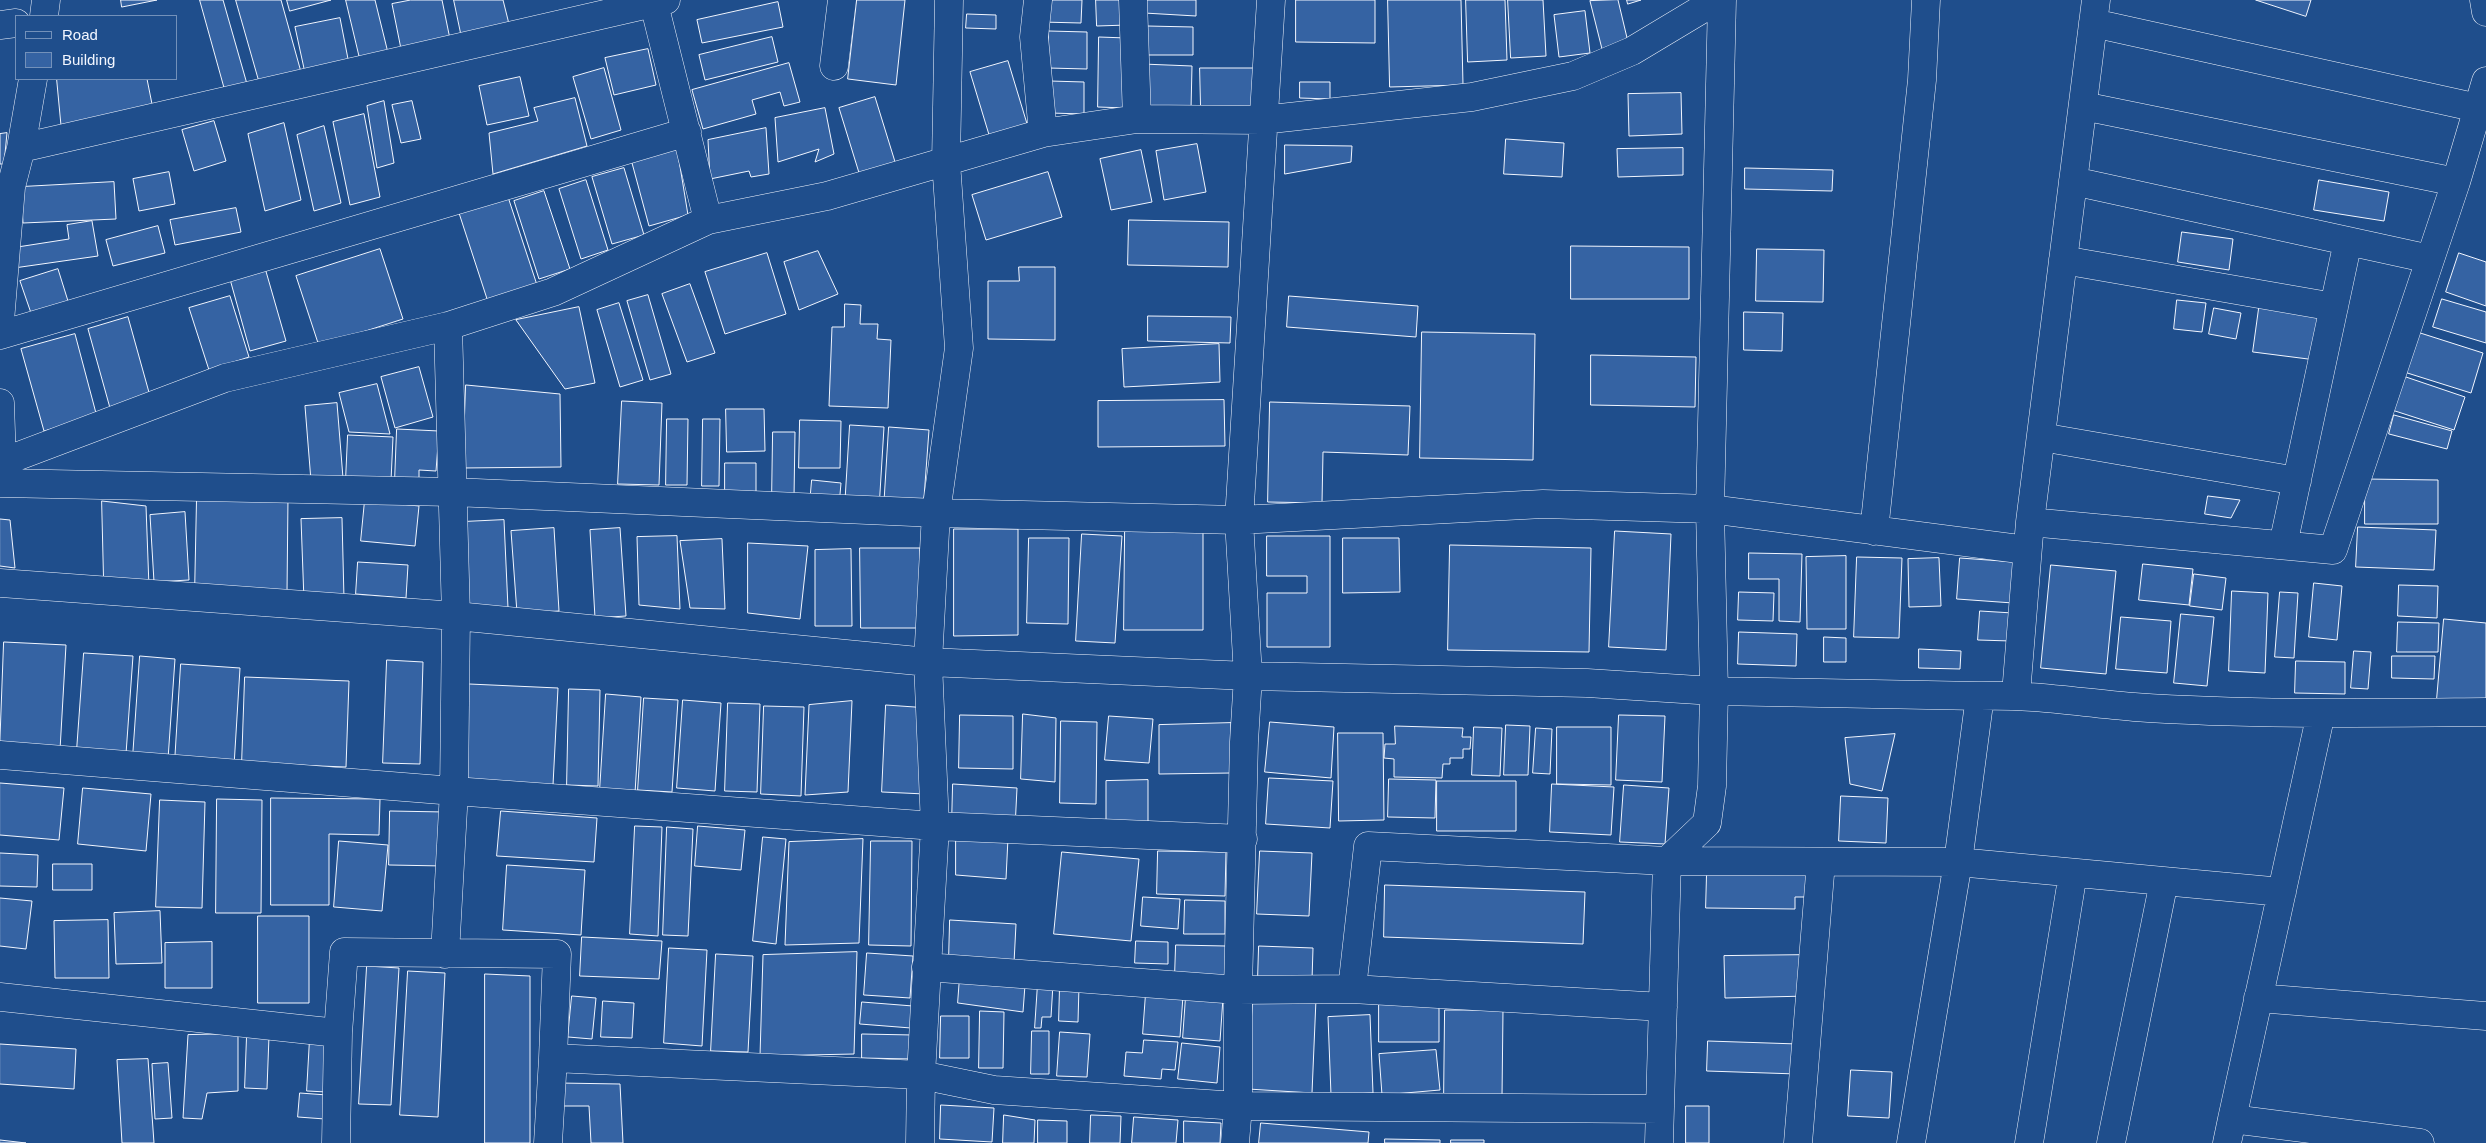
<!DOCTYPE html>
<html>
<head>
<meta charset="utf-8">
<style>
  body { margin:0 }
  #map { position:relative; width:2486px; height:1143px; overflow:hidden; background:#1f4e8c; font-family:Helvetica,sans-serif }
  canvas { display:block }
  .legend { position:absolute; left:15px; top:15px; width:162px; height:65px; box-sizing:border-box; background:#1f4e8c; border:1px solid #7391ba; margin:0; padding:6px 9px; list-style:none; font-size:15px; color:#f2f6ff }
  .legend li { display:flex; align-items:center; gap:10px; height:25px }
  .legend b { width:25px; border:1px solid #7391ba }
</style>
</head>
<body>
<div id="map">
<canvas width="2486" height="1143"></canvas>
<ul class="legend">
<li><b style="height:6px;background:#1f4e8c"></b>Road</li>
<li><b style="height:14px;background:#3563a3"></b>Building</li>
</ul>
</div>
<script>
const g = document.querySelector('canvas').getContext('2d');
g.lineJoin = 'round';
function fill(path, color) { g.fillStyle = color; g.fill(path, 'evenodd'); }
function stroke(path, color, width, dash) { g.strokeStyle = color; g.lineWidth = width; g.lineCap = dash ? 'butt' : 'round'; g.setLineDash(dash || []); g.stroke(path); }
const building = new Path2D(`
  M121 0H157L122 7Z
  M200 0H223L249 91 227 97Z
  M236 0H281L301 72 260 84Z
  M287 0H331L290 11Z
  M346 0H375L390 61 362 67Z
  M411 0H442L451 44 402 54 392 4Z
  M454 0H503L510 28 462 38Z
  M857 0H905L896 85 848 79Z
  M1042 0H1082L1081 23 1041 22Z
  M1096 0H1127L1128 25 1097 26Z
  M1145 0H1196V16L1144 13Z
  M1296 0H1375V43L1296 42Z
  M1388 0H1461L1463 85 1390 87Z
  M1466 0H1505L1507 60 1468 62Z
  M1508 0H1543L1546 56 1511 58Z
  M1618 0 1628 42 1602 49 1590 1Z
  M1627 0H1641L1628 4Z
  M2256 0H2311L2306 16Z
  M778 2 783 27 702 43 697 20Z
  M1585 11 1590 53 1559 57 1554 15Z
  M967 14 996 15V29L966 28Z
  M340 18 349 64 305 73 295 27Z
  M1147 26 1193 27V55H1146Z
  M1049 31 1087 32V69L1048 68Z
  M772 37 778 62 705 80 699 55Z
  M1099 37 1127 38 1126 108 1098 107Z
  M648 49 656 85 614 95 605 58Z
  M1008 61 1028 127 990 138 970 72Z
  M789 63 800 102 784 106 780 92 752 100 756 114 703 129 692 90Z
  M1142 64 1192 66 1191 109 1141 107Z
  M604 68 621 130 591 139 573 77Z
  M1200 68H1255V109H1201Z
  M520 77 529 116 487 125 479 86Z
  M57 79H147L153 109 62 132Z
  M1050 81 1084 82V114L1050 113Z
  M1300 82H1330V99L1300 98Z
  M1681 93 1682 134 1629 136 1628 94Z
  M875 97 896 165 860 176 839 108Z
  M575 98 587 146 493 174 489 133 538 121 534 108Z
  M384 101 394 163 377 168 367 106Z
  M412 101 421 139 401 143 392 105Z
  M825 108 834 154 815 162 819 149 778 162 775 118Z
  M364 114 380 197 350 205 333 122Z
  M214 121 226 161 194 171 182 130Z
  M284 123 301 200 265 211 248 134Z
  M324 126 341 203 314 211 297 135Z
  M766 128 769 174 751 177 749 171 710 179 708 140Z
  M7 133 4 164H0V134Z
  M1506 139 1564 143 1562 177 1504 174Z
  M1197 144 1206 192 1164 200 1156 151Z
  M1285 145 1352 146 1351 162 1285 174Z
  M677 148 688 215 649 226 632 163Z
  M1683 148V175L1618 177 1617 149Z
  M1141 150 1152 202 1111 210 1100 159Z
  M624 168 644 235 612 244 592 177Z
  M1745 168 1833 170 1832 191 1745 189Z
  M169 172 175 204 139 211 133 179Z
  M1048 172 1062 217 986 240 972 195Z
  M586 180 608 250 581 259 559 189Z
  M2319 180 2389 192 2384 221 2314 210Z
  M114 182 116 219 23 223 21 187Z
  M544 191 570 269 539 279 514 201Z
  M508 197 539 291 490 308 459 213Z
  M236 208 241 232 175 245 170 220Z
  M1129 220 1229 222 1228 267 1128 265Z
  M92 221 98 256 14 268 11 248 69 239 67 225Z
  M158 226 165 253 113 266 106 240Z
  M2182 232 2233 239 2229 270 2178 262Z
  M1571 246 1689 247V299H1571Z
  M380 249 403 319 319 346 296 276Z
  M1757 249 1824 250 1823 302 1756 301Z
  M818 251 838 294 799 310 784 262Z
  M767 253 786 314 725 334 705 272Z
  M2459 253 2486 262V306L2446 292Z
  M263 261 286 341 250 351 228 272Z
  M1019 267H1055V340L988 339V281H1019Z
  M58 269 68 301 31 313 20 281Z
  M690 284 715 353 687 362 662 294Z
  M648 295 671 374 650 380 627 301Z
  M230 296 249 357 209 370 189 308Z
  M1289 296 1418 306 1416 337 1287 327Z
  M2442 299 2486 312V343L2433 327Z
  M2177 300 2206 303 2202 332 2174 329Z
  M2260 301 2323 309 2316 360 2253 352Z
  M619 303 643 380 620 387 597 310Z
  M845 304 861 305 860 324H878L877 339 891 340 888 408 829 406 832 327H844Z
  M579 307 595 383 565 389 516 320Z
  M2214 308 2241 313 2236 339 2209 334Z
  M1744 312 1783 313 1782 351 1744 350Z
  M1148 316 1231 317 1230 343 1148 341Z
  M128 317 150 396 110 408 88 329Z
  M2414 331 2483 353 2471 393 2401 371Z
  M1422 332 1535 334 1533 460 1420 458Z
  M75 334 97 417 44 431 21 349Z
  M1219 344 1220 382 1124 387 1122 349Z
  M1591 355 1696 357 1695 407 1591 405Z
  M419 367 433 417 395 428 381 377Z
  M2403 376 2465 397 2454 430 2392 410Z
  M377 384 390 434 349 432 339 393Z
  M466 385 560 394 561 467 463 468Z
  M1224 400 1225 446 1098 447V401Z
  M622 401 662 403 659 485 618 484Z
  M1270 402 1410 406 1408 455 1323 452 1322 503 1268 502Z
  M337 403 343 478 311 481 305 406Z
  M726 409H764L765 451 727 452Z
  M2394 415 2452 431 2447 449 2389 434Z
  M667 419H688L687 485H666Z
  M703 419H720L719 486H702Z
  M800 420 841 421 840 468H799Z
  M850 425 884 427 879 509 845 507Z
  M889 427 929 430 923 511 884 508Z
  M397 429 439 431 436 471 419 470V481L395 480Z
  M773 432H795L794 498H772Z
  M348 435 393 437 391 481 346 479Z
  M725 463H756V496H725Z
  M2365 479 2438 480V524H2365Z
  M812 480 841 483 839 506 810 503Z
  M197 496 288 497 287 593 195 592Z
  M2208 496 2240 500 2231 518 2205 514Z
  M365 500 419 506 415 546 361 541Z
  M102 501 146 506 149 587 104 582Z
  M185 512 189 580 154 582 150 515Z
  M342 518 344 599 304 601 301 519Z
  M0 519 10 520 15 568 0 566Z
  M504 520 508 608 466 610 462 522Z
  M2358 527 2436 530 2434 570 2356 567Z
  M554 528 559 611 517 613 511 531Z
  M620 528 626 616 595 618 590 530Z
  M954 529H1018V635L954 636Z
  M1125 531 1203 532V630H1124Z
  M1615 531 1671 534 1666 650 1609 647Z
  M1082 534 1122 536 1115 643 1076 641Z
  M677 536 680 609 639 605 637 537Z
  M1267 536H1330V647H1267V593H1307V576H1267Z
  M1029 538H1069L1068 624 1027 623Z
  M1343 538H1399L1400 592 1343 593Z
  M722 539 725 609 690 608 680 541Z
  M748 543 808 546 800 619 748 613Z
  M1450 545 1591 548 1589 652 1448 650Z
  M860 548H920V628H861Z
  M851 549 852 626H815V550Z
  M1749 553 1802 554 1800 622 1779 621V579H1749Z
  M1846 556V629H1807L1806 557Z
  M1857 557 1902 558 1899 638 1854 637Z
  M1939 558 1941 606 1909 607 1908 559Z
  M1960 558 2016 562 2013 603 1957 599Z
  M358 562 408 565 406 598 356 594Z
  M2143 564 2193 569 2189 605 2139 600Z
  M2051 565 2116 571 2106 674 2041 668Z
  M2194 574 2226 578 2222 610 2190 606Z
  M2314 583 2342 586 2337 640 2309 637Z
  M2399 585 2438 586 2437 618 2398 616Z
  M2232 591 2268 593 2265 673 2229 671Z
  M1739 592 1774 593 1773 621 1738 620Z
  M2280 592 2298 593 2294 658 2275 657Z
  M1980 611 2013 613 2011 641 1978 640Z
  M2181 614 2214 617 2207 686 2174 683Z
  M2121 617 2171 621 2167 673 2116 669Z
  M2444 619 2486 623V703L2437 699Z
  M2398 622 2439 623 2438 652H2397Z
  M1739 632 1797 634 1796 666 1738 664Z
  M1824 637 1846 638V662H1824Z
  M4 642 66 645 60 750 0 748Z
  M1919 649 1961 651 1960 669 1919 668Z
  M2354 651 2371 652 2368 689 2351 688Z
  M84 653 133 656 126 754 77 750Z
  M140 656 175 659 168 759 133 757Z
  M2392 656H2435L2434 679 2392 678Z
  M387 660 423 662 420 764 383 763Z
  M2296 661 2345 662V694L2295 693Z
  M181 664 240 668 234 766 175 762Z
  M245 677 349 681 346 767 242 763Z
  M469 684 558 688 553 785 464 780Z
  M569 689 600 690 598 786 567 785Z
  M606 694 641 697 635 793 600 790Z
  M644 698 678 700 672 792 638 790Z
  M683 700 721 703 715 791 677 788Z
  M852 701 848 792 805 795 809 705Z
  M728 703 760 704 757 792 725 791Z
  M886 705 929 708 925 794 882 792Z
  M764 706 804 707 801 796 761 794Z
  M1023 714 1056 718 1055 782 1021 779Z
  M960 715 1013 716V769L959 768Z
  M1619 715 1665 716 1662 782 1616 780Z
  M1109 716 1153 719 1149 763 1105 760Z
  M1061 721 1097 722 1096 804 1060 803Z
  M1270 722 1334 727 1331 778 1265 772Z
  M1231 723V773L1159 774V725Z
  M1506 725 1530 726 1528 775H1504Z
  M1395 726 1463 728 1462 737H1471L1470 749H1463V758H1450V764H1443L1442 778 1394 777V759L1384 758 1385 744H1395Z
  M1474 727 1502 728 1500 776 1472 775Z
  M1557 727H1611V785L1557 784Z
  M1536 728 1552 729 1550 774 1533 773Z
  M1338 733H1383L1384 820 1339 821Z
  M1895 734 1882 791 1850 784 1845 738Z
  M1269 778 1333 781 1330 828 1266 824Z
  M1389 779 1436 780 1435 818 1388 817Z
  M1148 780V825L1106 826V781Z
  M1437 781H1516V831H1437Z
  M0 783 64 788 59 840 0 835Z
  M953 784 1017 788 1015 828 952 823Z
  M1552 784 1614 787 1611 835 1550 832Z
  M1624 785 1669 788 1665 844 1620 842Z
  M83 788 151 794 146 851 78 844Z
  M1841 796 1888 798 1886 843 1839 841Z
  M271 798 380 799 379 835 329 834V905H271Z
  M217 799 262 800 261 913H216Z
  M160 800 205 802 202 908 156 907Z
  M390 811 445 812 444 866 389 865Z
  M501 811 597 818 594 862 497 856Z
  M635 826 662 827 658 936 630 934Z
  M698 826 745 830 741 870 695 866Z
  M667 827 693 829 688 936 663 935Z
  M956 835 1008 838 1006 879 956 875Z
  M763 837 786 839 776 944 753 941Z
  M863 839 859 943 785 945 789 842Z
  M339 841 388 845 382 911 334 907Z
  M871 841H912L911 946 869 945Z
  M1158 851 1226 852 1225 896 1157 894Z
  M1260 851 1312 853 1309 916 1257 914Z
  M1062 852 1139 859 1131 941 1054 934Z
  M0 853 38 855 37 887 0 886Z
  M53 864H92V890H53Z
  M507 865 585 870 581 935 503 930Z
  M1707 872 1816 874V897H1795V909L1706 908Z
  M1385 885 1585 892 1583 944 1384 937Z
  M1143 897 1180 899 1178 929 1141 926Z
  M0 898 32 901 26 949 0 946Z
  M1185 900 1225 901V934H1184Z
  M160 911 162 963 116 964 114 913Z
  M258 916H309V1003H258Z
  M108 920 109 978H55L54 921Z
  M950 920 1016 924 1014 963 949 959Z
  M582 937 662 941 659 979 580 976Z
  M1136 941 1168 942V964L1135 963Z
  M212 942V988H165V943Z
  M1176 945 1226 946 1225 976 1175 975Z
  M1259 946 1313 948 1312 980 1258 978Z
  M669 948 707 950 702 1046 664 1043Z
  M857 952 854 1054 760 1056 763 955Z
  M867 953 913 956 910 998 864 995Z
  M716 954 753 956 748 1052 711 1051Z
  M1808 955V996L1725 998 1724 956Z
  M367 966 399 968 391 1105 359 1104Z
  M408 971 445 973 438 1117 400 1115Z
  M485 974 530 976V1143H485Z
  M960 976 1025 985 1023 1012 958 1003Z
  M1038 983 1053 984 1051 1017H1042L1041 1028H1035Z
  M1060 985 1079 986 1078 1022 1059 1021Z
  M1146 993 1183 996 1180 1037 1143 1034Z
  M572 996 596 998 592 1039 568 1037Z
  M1186 996 1223 998 1220 1041 1183 1038Z
  M1253 996 1316 999 1312 1093 1248 1089Z
  M603 1001 634 1003 632 1038 601 1037Z
  M862 1002 913 1006 911 1028 860 1024Z
  M1379 1004H1439V1042H1379Z
  M1445 1010H1503L1502 1097H1444Z
  M980 1011 1004 1012 1003 1068H979Z
  M1370 1015 1373 1093 1331 1095 1328 1017Z
  M941 1016H969V1058H940Z
  M1032 1031H1049V1074H1031Z
  M1060 1032 1090 1034 1087 1077 1057 1076Z
  M238 1034V1091L207 1093 202 1119 183 1118 188 1035Z
  M862 1034 913 1035 912 1059 862 1058Z
  M247 1035 269 1036 267 1089 245 1088Z
  M310 1038 330 1039 327 1092 307 1091Z
  M1144 1040 1178 1042 1175 1070 1162 1069 1161 1079 1124 1076 1126 1052 1142 1053Z
  M1708 1041 1798 1044 1797 1074 1707 1071Z
  M1182 1043 1220 1047 1217 1083 1178 1079Z
  M0 1044 76 1049 74 1089 0 1084Z
  M1436 1050 1440 1090 1382 1095 1379 1054Z
  M148 1059 154 1143H122L117 1060Z
  M168 1063 172 1118 155 1119 152 1064Z
  M1851 1070 1892 1072 1889 1118 1848 1116Z
  M559 1083 620 1084 623 1143H591L589 1106H559Z
  M300 1093 327 1095 325 1119 298 1117Z
  M941 1105 994 1108 992 1142 940 1139Z
  M1686 1106H1709V1143H1686Z
  M1004 1115 1035 1120 1034 1143H1003Z
  M1091 1115 1121 1116 1120 1143H1090Z
  M1134 1117 1178 1120 1176 1143H1132Z
  M1038 1120 1067 1121V1143H1038Z
  M1184 1121 1221 1123 1220 1143H1184Z
  M1261 1123 1369 1132 1368 1143H1259Z
  M1385 1139 1440 1140V1143H1385Z
  M0 1140 26 1143H0Z
  M1451 1140H1484V1143H1451Z`);
fill(building, '#3563a3');
stroke(building, '#f2f6ff', 1);
const minor = new Path2D(`
  M653 0 708 220
  M1038 0 1034 37 1043 133
  M1133 0 1137 119
  M2484 0 2486 12
  M44 16 46 0
  M2093 23 2478 108
  M0 25 16 23
  M834 66 842 0
  M33 79 21 148 666 0
  M2083 106 2456 182
  M2073 181 2430 259
  M2063 260 2334 307
  M0 321 11 187 21 148
  M0 335 687 132
  M0 403 2 462
  M2041 437 2297 481
  M0 463 225 378 448 326 553 292 708 220 827 196 1043 133 1137 119 1262 120 1472 97 1573 76 1632 51 1717 0
  M0 483 453 492 936 513 1239 520 1543 504 1710 509 2027 550
  M2030 522 2096 0
  M1874 531 1922 80 1926 0
  M2283 545 2348 241
  M0 583 456 616 928 662 1248 676 1587 683 1714 691 1980 696C2032 694 2082 703 2134 707 2251 715 2369 713 2486 712
  M2016 694 2030 522 2333 550 2456 182 2486 81
  M0 755 454 791 456 616 448 326
  M445 954 454 791 935 826 1243 839
  M926 967 1238 990 1352 989 1368 846 1667 861 1958 862 2282 892
  M1352 989 1663 1007
  M0 997 338 1033 344 952 557 954 553 1058 921 1075 994 1090 1238 1106 1660 1109
  M2258 998 2486 1016
  M2232 1119 2321 713
  M336 1143 338 1033
  M548 1143 553 1058
  M920 1143 921 1075 935 826 928 662 936 513 959 348 946 162 949 0
  M1235 1143 1238 1106V990L1244 742 1248 676 1239 520 1271 0
  M1659 1143 1667 861 1707 823 1712 786 1714 691 1710 509 1722 0
  M1798 1143 1821 862
  M1911 1143 1958 862 1980 696
  M2029 1143 2073 873
  M2111 1143 2164 881
  M2227 1143 2232 1119 2420 1143`);
stroke(minor, '#f2f6ff', 29);
stroke(minor, '#1f4e8c', 28);
</script>
</body>
</html>
